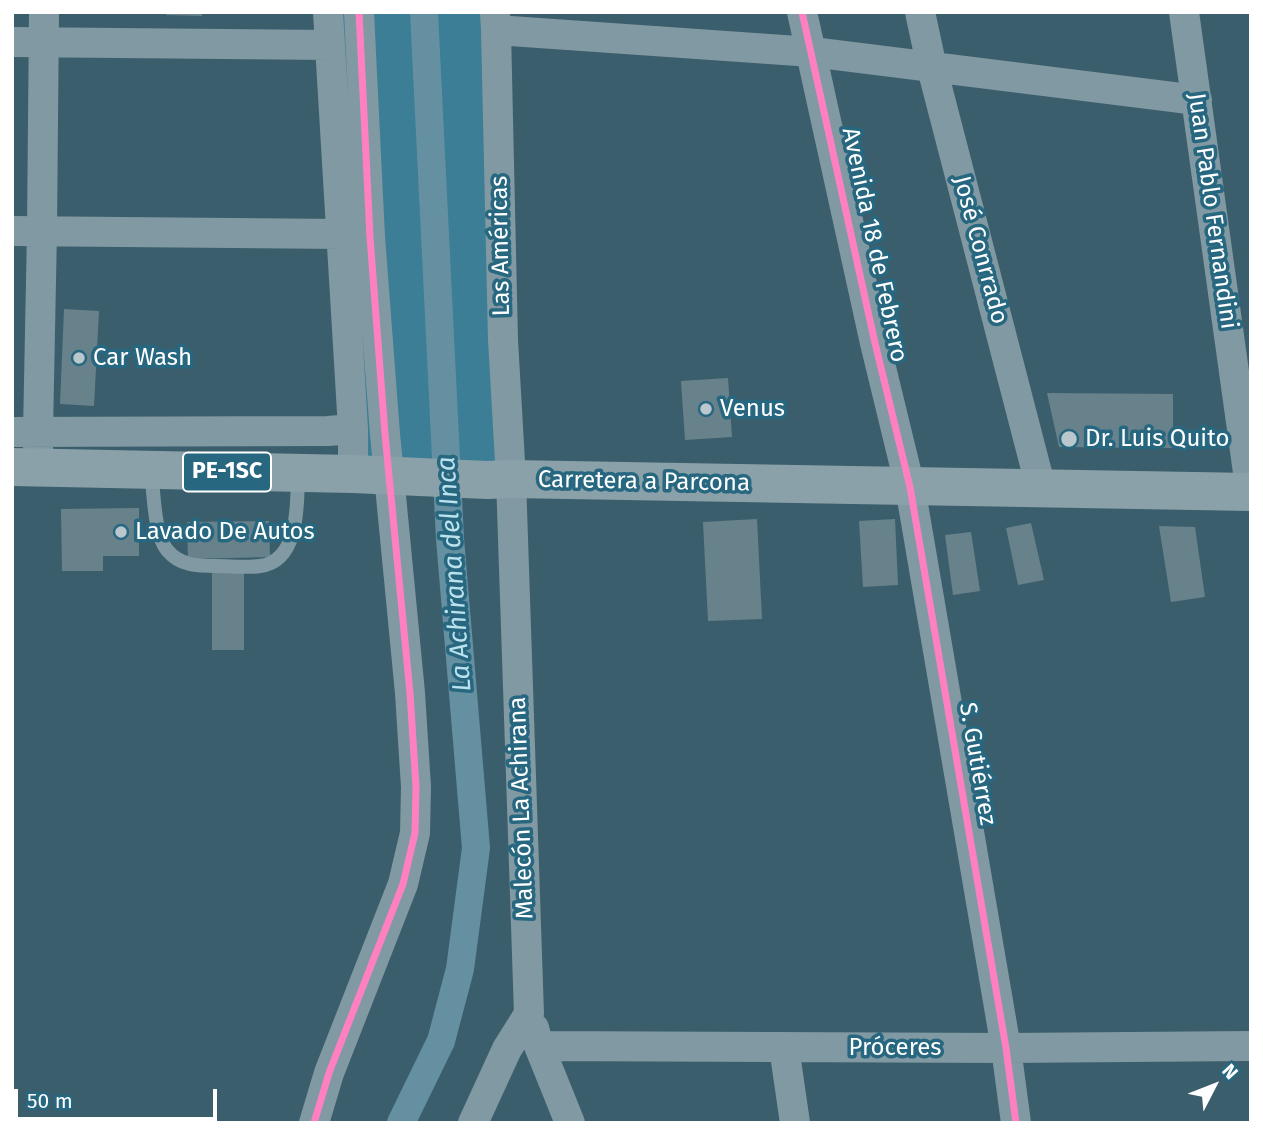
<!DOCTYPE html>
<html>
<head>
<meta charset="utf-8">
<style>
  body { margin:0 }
  #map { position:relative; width:1263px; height:1135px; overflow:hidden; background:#3b5e6c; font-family:"Fira Sans",sans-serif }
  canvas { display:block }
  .frame { position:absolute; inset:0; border:14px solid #fff; pointer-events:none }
  .north { position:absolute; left:1179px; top:1051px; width:70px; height:70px; -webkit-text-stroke:5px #276780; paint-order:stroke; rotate:48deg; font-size:19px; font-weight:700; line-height:28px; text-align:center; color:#fff }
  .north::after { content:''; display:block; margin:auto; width:24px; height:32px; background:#fff; clip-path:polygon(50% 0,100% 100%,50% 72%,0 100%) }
  .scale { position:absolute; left:14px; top:1089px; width:203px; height:32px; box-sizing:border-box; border:4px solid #fff; border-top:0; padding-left:9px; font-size:21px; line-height:24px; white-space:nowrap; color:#fff; -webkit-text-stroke:5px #276780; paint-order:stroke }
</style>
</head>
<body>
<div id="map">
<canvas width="1263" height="1135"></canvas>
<div class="frame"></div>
<div class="north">N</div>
<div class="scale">50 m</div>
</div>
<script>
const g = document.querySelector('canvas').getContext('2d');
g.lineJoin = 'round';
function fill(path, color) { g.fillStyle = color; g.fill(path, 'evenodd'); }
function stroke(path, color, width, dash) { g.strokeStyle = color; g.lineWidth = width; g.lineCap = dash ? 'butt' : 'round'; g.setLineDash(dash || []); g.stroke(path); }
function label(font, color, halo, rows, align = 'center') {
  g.font = font + ' "Fira Sans",sans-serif'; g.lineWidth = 7; g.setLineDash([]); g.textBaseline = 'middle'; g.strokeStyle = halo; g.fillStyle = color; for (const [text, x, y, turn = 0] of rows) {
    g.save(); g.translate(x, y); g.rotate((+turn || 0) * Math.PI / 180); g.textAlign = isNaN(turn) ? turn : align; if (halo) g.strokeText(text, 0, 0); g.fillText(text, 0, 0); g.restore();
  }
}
fill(new Path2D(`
  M322 12H494L511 479 353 474Z`), '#3b7e96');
stroke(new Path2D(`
  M401 1123 441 1041 460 969 476 848 450 539 424 12`), '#6590a1', 28);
fill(new Path2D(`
  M166 12H202V16L166 15Z
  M64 309 99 311 94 406 60 404Z
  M728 378 732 437 685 440 681 381Z
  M1047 393 1173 394V448L1059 447Z
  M139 508V556H103V571H62L61 509Z
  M757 519 762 619 708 621 703 522Z
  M895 519 898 585 863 587 859 521Z
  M269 521 270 557 188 559 187 522Z
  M1031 523 1044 580 1018 585 1006 528Z
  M1159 526 1195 527 1205 597 1171 602Z
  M971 532 980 591 953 595 945 535Z
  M212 569H244V650H212Z`), '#68828c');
stroke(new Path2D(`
  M151 472C154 493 154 534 167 550 180 566 198 566 216 566 231 566 246 568 260 566 300 561 297 503 298 474`), '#8199a2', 14);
stroke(new Path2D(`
  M328 12 353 429V474
  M802 12 875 343 910 487 1006 1048 1016 1123
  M920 12 932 68 1041 488
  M1184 12 1251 494
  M496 30 812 52 1197 100
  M12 42 330 45
  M12 231 342 234
  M12 432 328 431 353 429
  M38 468V432L42 231 44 12
  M534 1028 539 1046 570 1123
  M539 1046 1006 1048 1251 1046
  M784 1047 795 1123
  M314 1123 329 1073 403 884 415 833 416 787 410 693 385 434 370 237 359 12
  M473 1123 507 1049 529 1014 511 479 503 340 496 30 495 12`), '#8199a2', 30);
stroke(new Path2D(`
  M12 467 353 474 487 480 511 479 1251 492`), '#8ba1a9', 38);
stroke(new Path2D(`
  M802 12 875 343 910 487 1006 1048 1016 1123
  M314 1123 329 1073 403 884 415 833 416 787 410 693 385 434 370 237 359 12`), '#ff80c0', 7);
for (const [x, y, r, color] of [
  [79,358,7,"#bac7cc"],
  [706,409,7,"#bac7cc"],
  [1069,439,9,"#bac7cc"],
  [121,532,7,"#bac7cc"]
]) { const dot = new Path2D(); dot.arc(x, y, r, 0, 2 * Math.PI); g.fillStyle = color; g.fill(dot); stroke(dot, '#276780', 2.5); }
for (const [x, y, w] of [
  [227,472,88]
]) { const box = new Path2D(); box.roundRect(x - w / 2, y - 19.5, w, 39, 5); g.fillStyle = '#276780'; g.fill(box); stroke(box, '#fff', 2); }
label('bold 23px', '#fff', null, [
  ["PE-1SC",227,472]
]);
label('24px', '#fff', '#276780', [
  ["Juan Pablo Fernandini",1212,211,82],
  ["Avenida 18 de Febrero",874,245,78],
  ["Las Américas",501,246,-91],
  ["José Conrrado",980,250,75],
  ["Carretera a Parcona",644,482,1],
  ["S. Gutiérrez",977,764,80],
  ["Malecón La Achirana",522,808,-92],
  ["Próceres",895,1048]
]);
label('24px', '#fff', '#276780', [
  ["Car Wash",93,358],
  ["Venus",720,409],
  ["Dr. Luis Quito",1085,439],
  ["Lavado De Autos",135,532]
], 'left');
label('italic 26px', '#bce2ee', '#276780', [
  ["La Achirana del Inca",455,574,-94]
]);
</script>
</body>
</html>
